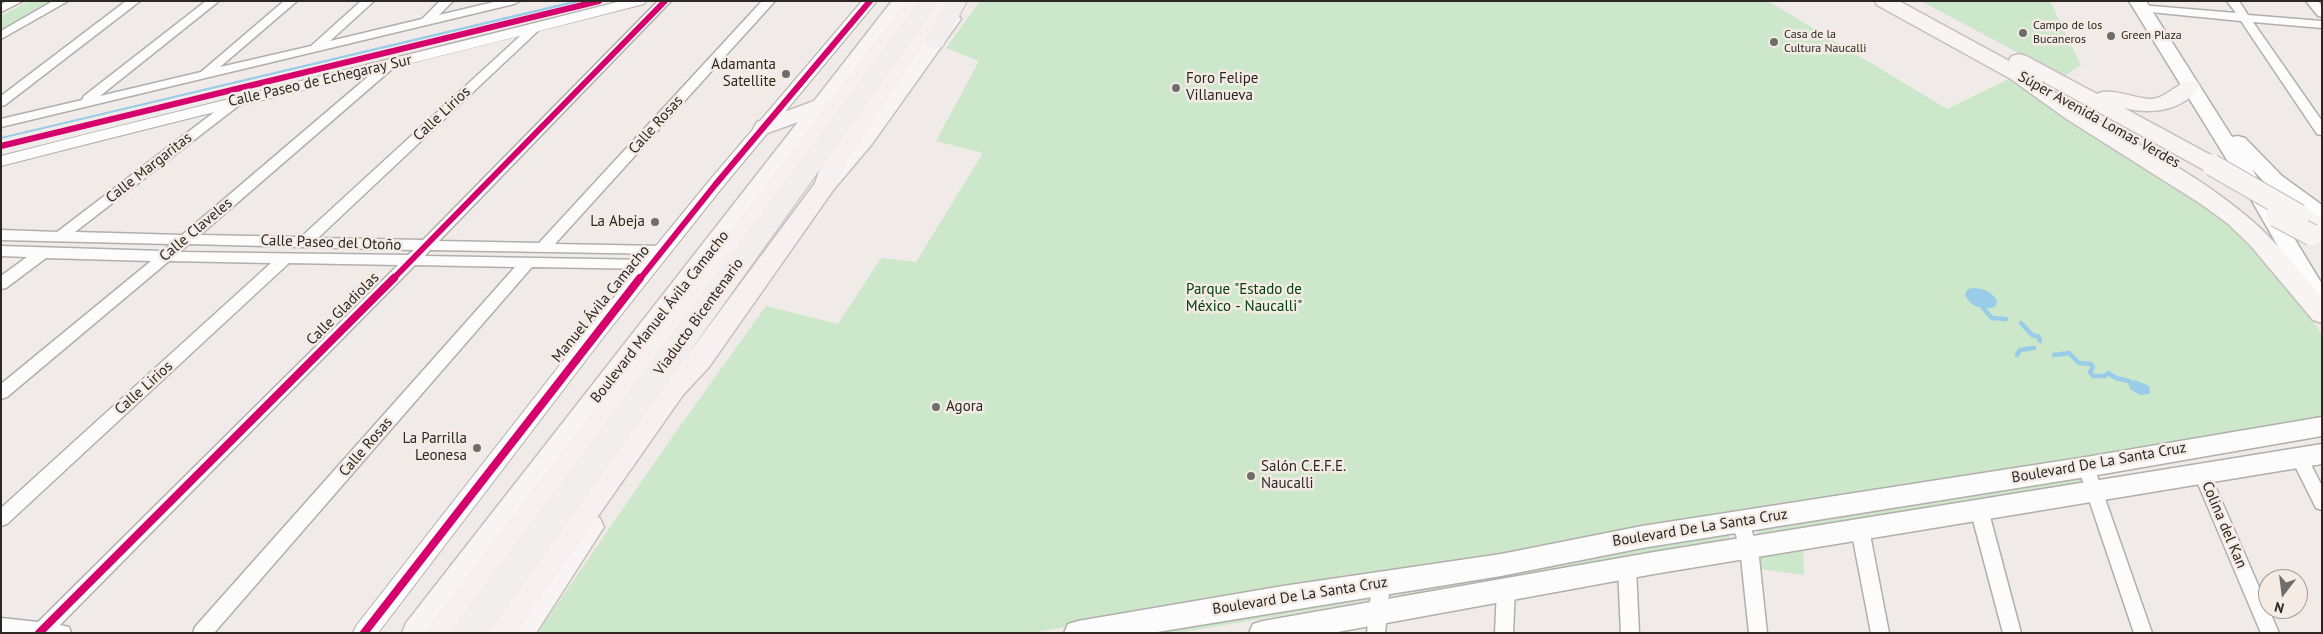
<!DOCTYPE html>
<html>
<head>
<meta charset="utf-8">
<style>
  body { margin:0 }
  #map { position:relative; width:2323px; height:634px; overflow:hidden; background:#f0ebe8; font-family:"PT Sans",sans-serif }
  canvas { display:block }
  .frame { position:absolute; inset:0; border:2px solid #2a2725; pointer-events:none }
  .north { position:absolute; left:2258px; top:569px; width:50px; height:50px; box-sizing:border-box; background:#f3ebe4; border:1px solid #a39d98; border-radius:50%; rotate:195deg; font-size:14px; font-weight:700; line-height:20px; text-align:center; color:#2a2725 }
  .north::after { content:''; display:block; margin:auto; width:18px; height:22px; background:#6f6c69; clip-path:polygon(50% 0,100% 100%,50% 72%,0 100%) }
</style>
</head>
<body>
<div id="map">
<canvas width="2323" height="634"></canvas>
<div class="frame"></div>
<div class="north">N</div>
</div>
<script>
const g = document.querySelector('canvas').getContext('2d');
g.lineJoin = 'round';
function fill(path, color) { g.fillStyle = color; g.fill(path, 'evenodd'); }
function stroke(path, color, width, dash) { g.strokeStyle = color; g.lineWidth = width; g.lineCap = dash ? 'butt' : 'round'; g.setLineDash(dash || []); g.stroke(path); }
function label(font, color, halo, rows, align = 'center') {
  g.font = font + ' "PT Sans",sans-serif'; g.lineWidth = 5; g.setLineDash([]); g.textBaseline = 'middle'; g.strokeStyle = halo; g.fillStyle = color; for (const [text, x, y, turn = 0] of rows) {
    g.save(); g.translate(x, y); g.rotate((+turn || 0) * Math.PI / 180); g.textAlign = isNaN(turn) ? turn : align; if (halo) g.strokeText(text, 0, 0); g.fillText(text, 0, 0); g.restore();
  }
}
fill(new Path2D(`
  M29 1 48 2 1 30V16Z
  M980 1H1768L1947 109 2013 77 2222 210 2288 282 2322 335V421L1030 633H540V629L673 436 766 306 838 324 881 258 916 262 983 153 936 141 979 61 946 48Z
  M1921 1H2050L2081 65 2063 77Z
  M2080 474 2085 484 1761 536 1756 530 1757 528Z
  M1722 534H1727L1732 539 1731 541 1400 596 1393 591 1394 589Z
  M1803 546 1804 575 1760 569 1759 554Z
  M1372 592 1374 599 1367 601 1177 633H1145Z`), '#cde7ca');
fill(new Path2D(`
  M573 1H584L1 139V137Z
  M1972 288C1982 288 1992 291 1997 301L1996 306C1984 312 1969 306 1965 294L1968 289Z
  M2135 380 2149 386 2150 394 2140 395 2130 389 2128 382Z`), '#98cce8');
stroke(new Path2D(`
  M1983 308 1992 318 2006 319
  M2021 323 2032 335 2039 337 2040 341
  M2017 355 2020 350 2034 348
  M2054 355 2069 353 2079 363 2091 364 2093 367 2090 372 2093 376H2105L2108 373 2116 378 2129 381`), '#98cce8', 4.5);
const minor = new Path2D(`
  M8 1H23L1 12V4Z
  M53 1H68L1 39V31Z
  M126 1H140L5 105 1 106V96Z
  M206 1H219L100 96 201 72 284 1H297L220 67 311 46 361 1H374L330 41 422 19 440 1H453L439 15 498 1H520L514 4 1 127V119L82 100 84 96Z
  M658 1H671L439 241 539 243 762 1H775L555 244 662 246 667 248 669 251 667 254 430 250 425 256 650 260 655 261 657 265 655 269 532 267 214 633H193L195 627 515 267 415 265 60 625 69 627 71 633H1V618L38 622 398 265 289 263 7 524 1 526V508L271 263 169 261 7 397 1 399V384L151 261 46 258 6 288 1 289V276L27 257 1 256V246L163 251 171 244 1 240V230L57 232 234 97H242L244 100 242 103 75 232 182 235 384 63H392L394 66 392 69 200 235 301 237 532 25H540L542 27 540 29 318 238 423 240ZM189 244 414 250 408 255 180 252Z
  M2227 1H2239L2248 15 2322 21V28L2253 22 2322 121V135L2317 134 2241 21 2140 11 2134 8 2140 5 2236 13Z
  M2306 1H2318L2322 6V17L2318 16Z
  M2298 449 2304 451 2322 486V510L2316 508 2290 456 2292 451Z
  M2086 460 2092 462 2094 467 2152 633H2134L2078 467 2080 462Z
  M2201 465 2207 467 2209 472 2279 633H2261L2193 472 2195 467Z
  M1979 502 1985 504 1988 509 2021 633H2003L1970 509 1973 504Z
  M1741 516 1747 518 1758 548 1767 633H1749L1740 548 1732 523 1735 518Z
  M1860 522 1866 524 1869 529 1889 633H1871L1851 529 1854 524Z
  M1627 560 1633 563 1636 568 1639 633H1621L1618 568 1621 563Z
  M1381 575 1387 578 1390 583 1385 633H1367L1372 583 1375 578Z
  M1506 581 1512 583 1515 589 1513 633H1495L1497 589 1500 583Z`);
const tertiary = new Path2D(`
  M621 1H646L644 4C430 60 215 111 1 166V156C208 103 415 54 621 1Z
  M862 1H877L721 189 602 339 378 633H353L356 626 588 329 709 181Z`);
const secondary = new Path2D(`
  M2129 1H2146L2232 137 2238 136 2245 138 2282 176 2322 205V222L2315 220 2268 186 2252 169 2322 284V311L2314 309 2248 194Z
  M2322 417V436L2086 477 1642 548 1501 576 1151 633H1064L1068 624 1078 621 1283 586 1501 554 1642 526 2086 457Z
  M2322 444V464L1654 574 1332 633H1249L1253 624 1263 621 1654 552Z`);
const primary = new Path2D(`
  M892 1H911L435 633H402L406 623 798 122 765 134 757 132 754 127 757 122 814 101Z
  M1875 1H1899L2011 62 2009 60 2012 56 2019 54 2026 56 2097 94C2109 87 2136 99 2151 99 2170 98 2179 77 2197 82L2200 86C2183 111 2152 115 2124 108L2220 160 2223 165 2220 170 2212 172 2204 170 2042 81 2043 84C2107 131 2183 163 2244 214 2274 238 2297 269 2322 297V323L2313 320 2250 245 2227 223 2201 204 2065 118 2011 79 1877 5Z
  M951 13 958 15 961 19 872 144 834 189 826 191 818 189 815 184 818 179 856 134 944 15Z
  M2299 207 2322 217V235L2291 220 2287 215 2291 210Z
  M590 515 600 518 604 527 536 633H504L580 518Z`);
const trunk = new Path2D(`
  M906 1H927L461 633H426L431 623Z
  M932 1H952L846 163 834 189 709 367 683 395 516 633H481L486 623 663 381 689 353 815 183 822 163Z`);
const motorway = new Path2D(`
  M919 1H940L489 633H452L457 622Z
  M946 1H967L943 46 935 48 927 46 924 41Z`);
stroke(minor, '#b2aeac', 3);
stroke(tertiary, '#b2aeac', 2);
stroke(secondary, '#b2aeac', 3);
stroke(primary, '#c6bebd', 3);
stroke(trunk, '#c6bebd', 3);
stroke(motorway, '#c6bebd', 2);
fill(minor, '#fdfcfc');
fill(tertiary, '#fdfcfc');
fill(secondary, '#fdfcfc');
fill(primary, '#f8f4f3');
fill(trunk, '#f6f1f0');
fill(motorway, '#f3eeee');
const primaryBridge = new Path2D(`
  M2212 165 2299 215
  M2276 216 2312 235`);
stroke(primaryBridge, '#c6bebd', 23, []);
stroke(primaryBridge, '#f8f4f3', 21);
stroke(new Path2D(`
  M1 146 599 1
  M392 280 665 1
  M639 280 715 185 870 1`), '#d6006c', 6);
stroke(new Path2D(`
  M39 633 394 278
  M364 633 640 278`), '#d6006c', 8);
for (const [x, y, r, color] of [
  [2023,33,5,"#6f6c69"],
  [2111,36,5,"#6f6c69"],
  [1774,42,5,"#6f6c69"],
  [786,74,5,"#6f6c69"],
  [1176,88,5,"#6f6c69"],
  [655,222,5,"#6f6c69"],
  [936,407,5,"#6f6c69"],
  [477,448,5,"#6f6c69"],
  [1251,476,5,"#6f6c69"]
]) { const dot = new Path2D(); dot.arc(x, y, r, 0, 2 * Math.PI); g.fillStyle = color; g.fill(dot); stroke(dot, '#f3ebe4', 2); }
label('12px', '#2a2725', '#f3ebe4', [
  ["Campo de los",2033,26],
  ["Bucaneros",2033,40],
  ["Casa de la",1784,35],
  ["Cultura Naucalli",1784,49],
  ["Green Plaza",2121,36]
], 'left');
label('15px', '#2a2725', '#f3ebe4', [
  ["Adamanta",776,65],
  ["Satellite",776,82],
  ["Foro Felipe",1186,79,"left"],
  ["Villanueva",1186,96,"left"],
  ["La Abeja",645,222],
  ["Agora",946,407,"left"],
  ["La Parrilla",467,439],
  ["Leonesa",467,456],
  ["Salón C.E.F.E.",1261,467,"left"],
  ["Naucalli",1261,484,"left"]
], 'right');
label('15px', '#2a2725', '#f3ebe4', [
  ["Calle Paseo de Echegaray Sur",320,81,-13],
  ["Calle Lirios",442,114,-43],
  ["Súper Avenida Lomas Verdes",2099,120,29],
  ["Calle Rosas",656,125,-48],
  ["Calle Margaritas",149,168,-38],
  ["Calle Claveles",196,230,-40],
  ["Calle Paseo del Otoño",331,243,2],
  ["Manuel Ávila Camacho",601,304,-51],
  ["Calle Gladiolas",343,309,-45],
  ["Boulevard Manuel Ávila Camacho",660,317,-52],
  ["Viaducto Bicentenario",699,317,-54],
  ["Calle Lirios",144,388,-42],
  ["Calle Rosas",366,447,-49],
  ["Boulevard De La Santa Cruz",2099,463,-10],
  ["Colina del Kan",2224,525,67],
  ["Boulevard De La Santa Cruz",1700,528,-9],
  ["Boulevard De La Santa Cruz",1300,596,-9]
]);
label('15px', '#00400c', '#f3ebe4', [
  ["Parque \"Estado de",1244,290],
  ["México - Naucalli\"",1244,307]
]);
</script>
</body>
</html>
